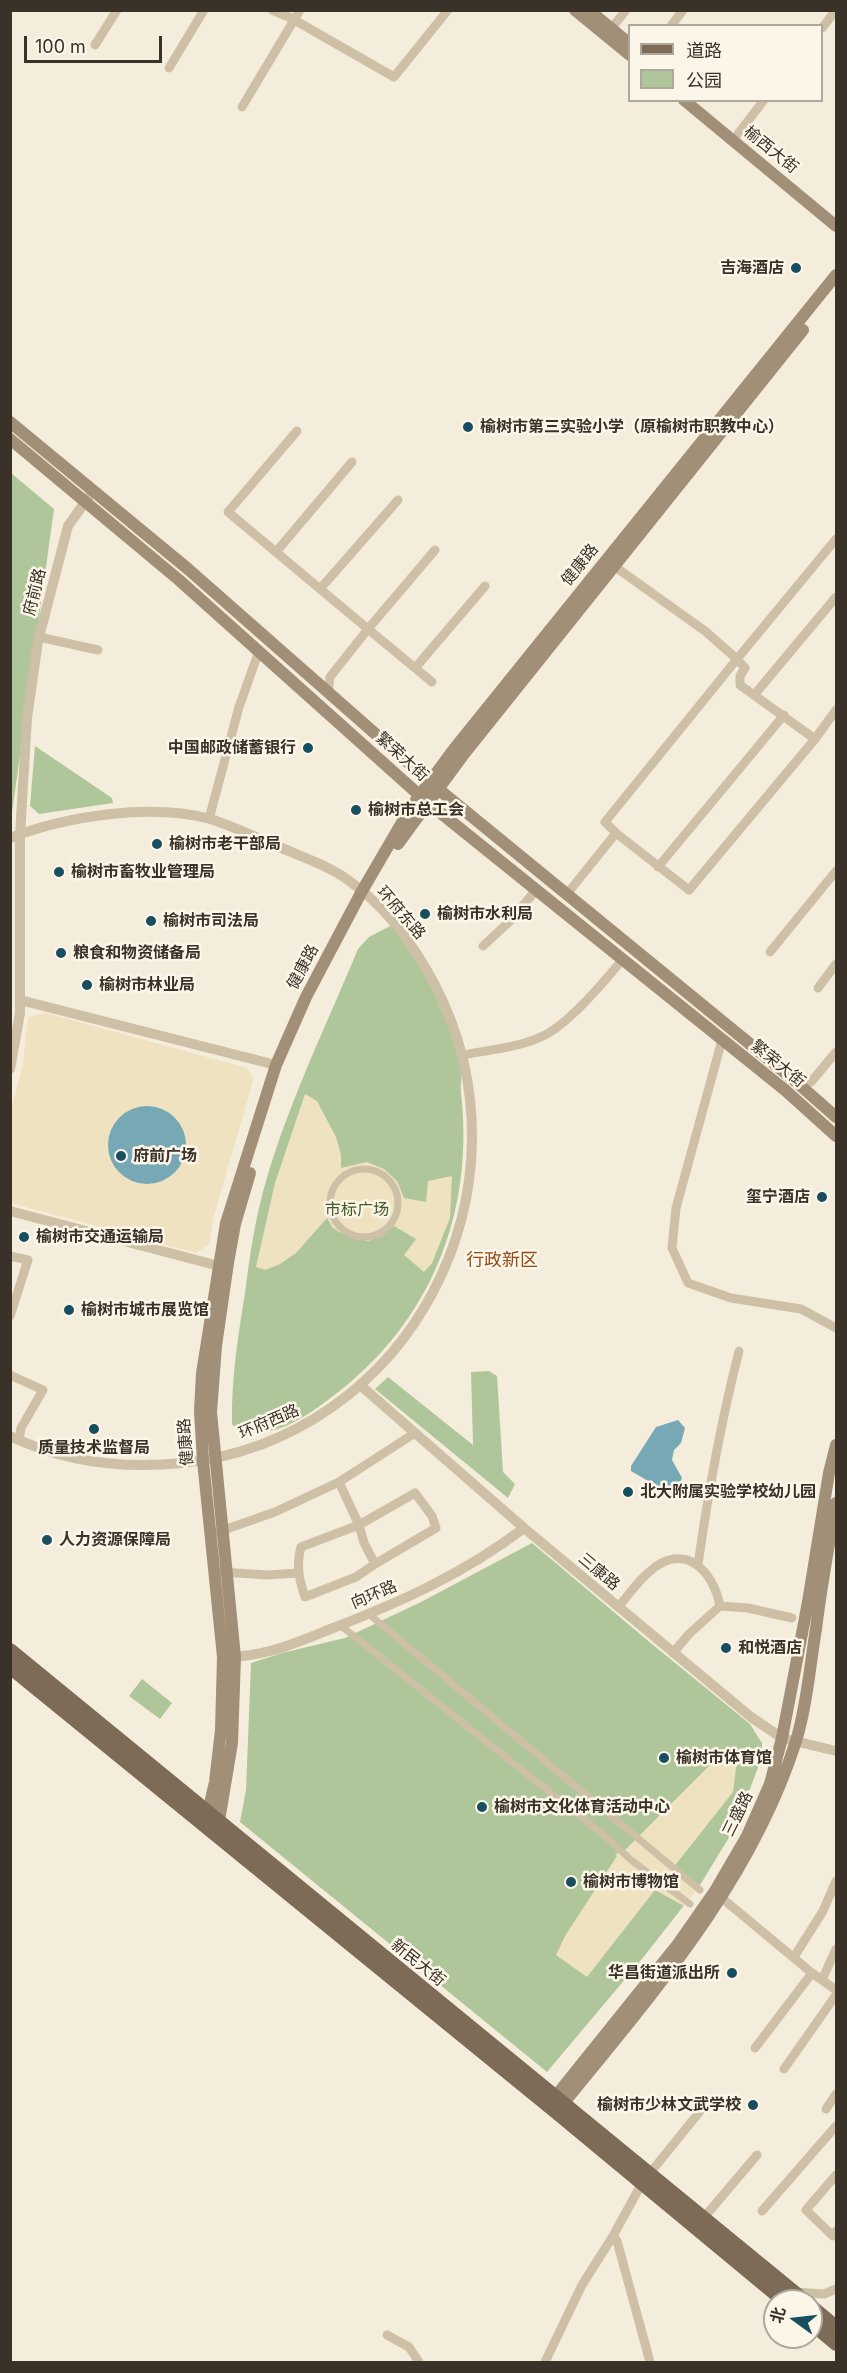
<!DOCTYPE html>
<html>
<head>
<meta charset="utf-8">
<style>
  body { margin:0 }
  #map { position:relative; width:847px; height:2373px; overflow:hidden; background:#f5eddc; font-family:Inter,"Noto Sans SC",sans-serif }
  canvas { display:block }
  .frame { position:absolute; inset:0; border:12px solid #3a3128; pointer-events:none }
  .legend { position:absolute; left:628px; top:24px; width:195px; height:78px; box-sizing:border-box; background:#fcf6e9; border:2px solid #aea79c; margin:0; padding:8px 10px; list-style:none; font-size:18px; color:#3a3128 }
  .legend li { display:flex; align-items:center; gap:12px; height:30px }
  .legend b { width:30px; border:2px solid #aea79c }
  .north { position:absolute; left:763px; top:2289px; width:60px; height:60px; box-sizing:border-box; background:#fcf6e9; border:2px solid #aea79c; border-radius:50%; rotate:285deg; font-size:16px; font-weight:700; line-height:24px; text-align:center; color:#3a3128 }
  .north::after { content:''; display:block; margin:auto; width:21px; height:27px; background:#184f60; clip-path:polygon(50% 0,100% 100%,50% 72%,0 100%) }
  .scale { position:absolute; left:24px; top:36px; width:138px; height:27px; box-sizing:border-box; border:3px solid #3a3128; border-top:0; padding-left:8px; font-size:18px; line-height:21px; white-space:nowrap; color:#3a3128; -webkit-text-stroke:4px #fcf6e9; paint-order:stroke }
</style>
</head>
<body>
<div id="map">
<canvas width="847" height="2373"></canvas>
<div class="frame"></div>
<ul class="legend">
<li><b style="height:8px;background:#7d6b57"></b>道路</li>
<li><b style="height:16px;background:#afc69a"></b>公园</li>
</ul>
<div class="north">北</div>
<div class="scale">100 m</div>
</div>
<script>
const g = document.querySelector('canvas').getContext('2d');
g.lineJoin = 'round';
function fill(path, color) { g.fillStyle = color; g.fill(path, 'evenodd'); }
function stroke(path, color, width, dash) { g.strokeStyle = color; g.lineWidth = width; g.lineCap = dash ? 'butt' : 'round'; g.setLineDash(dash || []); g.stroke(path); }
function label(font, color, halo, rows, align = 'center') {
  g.font = font + ' Inter,"Noto Sans SC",sans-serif'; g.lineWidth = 5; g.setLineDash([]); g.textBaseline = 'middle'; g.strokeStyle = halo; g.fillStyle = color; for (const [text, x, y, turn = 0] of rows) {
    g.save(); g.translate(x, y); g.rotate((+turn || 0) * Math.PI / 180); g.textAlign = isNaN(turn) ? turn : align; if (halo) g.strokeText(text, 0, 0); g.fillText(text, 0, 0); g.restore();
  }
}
fill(new Path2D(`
  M11 473 54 509 11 820Z
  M35 746 112 798 113 803 39 814 30 806Z
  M394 924C400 933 408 941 413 949 426 969 434 994 444 1016 449 1028 457 1040 461 1053 464 1064 460 1081 461 1093 474 1206 435 1312 347 1385 327 1401 302 1421 278 1429 267 1432 253 1432 242 1434L232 1424C231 1380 238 1336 245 1293 250 1255 255 1218 266 1181 289 1102 326 1026 358 949L369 937Z
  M489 1371 497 1376 503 1472 515 1484 508 1498 375 1389 388 1377 473 1445 471 1372Z
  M532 1543 647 1640 750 1724 762 1743V1757L736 1826 700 1885 642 1959 547 2072 240 1822 246 1790 251 1663 282 1653 345 1638 421 1602Z
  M142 1679 172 1703 160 1719 129 1696Z`), '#afc69a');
fill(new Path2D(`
  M46 1013 247 1068 254 1078 214 1215 209 1244 196 1253 11 1203V1110L23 1064 28 1017Z
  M305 1094 317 1101 336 1137 341 1155V1168L367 1162 384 1169 397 1181 404 1198 426 1202 428 1181 452 1176 450 1218 432 1263 424 1272 404 1255 416 1239 394 1226 382 1236 368 1241 339 1232 332 1227 327 1218 296 1253 280 1264 265 1270 256 1267 275 1183Z
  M724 1751 734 1753 737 1760 733 1792 673 1868 700 1885 684 1906 655 1890 587 1977 556 1955 565 1936 617 1856 615 1854 623 1852Z`), '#eee2c1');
fill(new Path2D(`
  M108 1145a39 39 0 1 1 78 0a39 39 0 1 1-78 0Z
  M678 1420 685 1428 681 1443 674 1450 672 1460 682 1478 674 1496 631 1471V1466L656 1427Z`), '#77a8b5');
stroke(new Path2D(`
  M330 1203a34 34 0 1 1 68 0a34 34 0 1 1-68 0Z
  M370 1615 700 1890
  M340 1625 606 1837 631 1860 690 1904`), '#cec0a6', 7);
stroke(new Path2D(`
  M272 10 291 18 394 77 448 10
  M671 26 683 10
  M822 28 836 10
  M611 29 626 10
  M95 45 117 10
  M169 68 204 10
  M242 107 300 10
  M738 134 764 100
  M297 431 228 512 368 629 330 677 328 692
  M276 552 352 462
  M614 566 705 631 737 659 836 539
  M320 589 398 500
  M39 637 98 650
  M416 667 485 586
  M432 682 368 629 435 550
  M755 694 836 597
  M209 819 239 707 259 651
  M616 833 605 822 737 659 745 668 740 676V685L815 739
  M658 867 784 715
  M567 894 616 833 689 890 815 739 836 710
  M483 946 510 921 536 890
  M770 952 836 871
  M818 988 836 964
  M722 1040 676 1208 672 1248 688 1283 731 1298 801 1309 836 1328
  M462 1055C488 1050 518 1048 543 1036 569 1024 604 982 622 960
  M811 1082 836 1052
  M10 1256 28 1260 10 1316
  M10 1375 43 1390 21 1428 19 1440
  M339 1482 359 1525 301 1547C296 1566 299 1579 305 1597L356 1577 375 1564 364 1543 359 1525 415 1493 432 1516 436 1528 375 1564
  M218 1532 275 1512 339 1482 415 1433
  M698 1565C708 1493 721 1422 739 1351
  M222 1572 267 1575 298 1573
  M618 1607C628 1596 637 1582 649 1572 683 1541 713 1569 720 1606
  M673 1653 689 1634 720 1606 748 1608 792 1618
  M717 1894 812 1973 836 1990
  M794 1957 823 1911 836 1881
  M822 1980 836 1949
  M755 2048 812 1973
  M784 2069 836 1995
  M826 2109 836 2094
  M836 2175 806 2210 833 2236 836 2231
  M762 2211 836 2126
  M701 2221 757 2155
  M613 2236 642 2183 705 2105
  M795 2292 824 2294 836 2289
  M387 2335 409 2347 419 2362
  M545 2362 582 2285 613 2236 617 2241 650 2362`), '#cec0a6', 9);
stroke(new Path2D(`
  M10 838C66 816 151 803 210 819 233 826 255 837 277 846 300 856 327 865 348 880 385 906 414 945 435 985 540 1187 411 1438 183 1463 125 1469 64 1462 10 1436
  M20 1000 276 1065
  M10 1069 20 1013V835L27 718 38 641 68 526 90 495
  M10 1211 219 1266
  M360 1385 524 1528 751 1717 782 1738 836 1751
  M227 1657C265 1657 298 1642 333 1628 401 1602 465 1573 524 1528`), '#cec0a6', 10);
stroke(new Path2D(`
  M575 10 630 55
  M589 10 630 44
  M684 100 836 226
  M10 422 188 569 437 788 794 1080 836 1117
  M10 439 179 580 427 802 785 1090 836 1136
  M398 844 464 754 803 330
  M203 1820 208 1812 215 1782 221 1730 223 1657 203 1461 200 1411 202 1373 226 1223 276 1065 306 997 362 891 411 807 454 749 836 275
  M216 1827 219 1821 232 1743 235 1657 211 1412 216 1346 228 1263 235 1224 250 1173
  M551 2102 678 1944 715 1891 747 1836 770 1784 782 1738 808 1602 829 1473 836 1445
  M559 2109C651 1995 751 1883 796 1741 807 1705 810 1665 816 1629 821 1587 829 1545 836 1503`), '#a28f77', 12);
stroke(new Path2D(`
  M10 1650 805 2301
  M10 1667 556 2112 784 2301
  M811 2306 836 2327
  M811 2323 836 2344`), '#7d6b57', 14);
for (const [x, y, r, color] of [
  [796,268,6,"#184f60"],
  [468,427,6,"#184f60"],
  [308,748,6,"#184f60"],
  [356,810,6,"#184f60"],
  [157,844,6,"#184f60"],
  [59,872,6,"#184f60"],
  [425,914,6,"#184f60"],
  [151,921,6,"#184f60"],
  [61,953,6,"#184f60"],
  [87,985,6,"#184f60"],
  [121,1156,6,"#184f60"],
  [822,1197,6,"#184f60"],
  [24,1237,6,"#184f60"],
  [69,1310,6,"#184f60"],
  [94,1429,6,"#184f60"],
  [628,1492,6,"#184f60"],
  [47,1540,6,"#184f60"],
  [726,1648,6,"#184f60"],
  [664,1758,6,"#184f60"],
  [482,1807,6,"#184f60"],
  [571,1882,6,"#184f60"],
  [732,1973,6,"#184f60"],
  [753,2105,6,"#184f60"]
]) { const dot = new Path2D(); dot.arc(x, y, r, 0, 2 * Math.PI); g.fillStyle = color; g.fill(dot); stroke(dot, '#fcf6e9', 2); }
label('16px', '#3a3128', '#fcf6e9', [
  ["榆西大街",771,150,39],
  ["健康路",580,565,-51],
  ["府前路",35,592,-76],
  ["繁荣大街",402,757,42],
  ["环府东路",401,913,49],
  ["健康路",303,967,-62],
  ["繁荣大街",778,1064,39],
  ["环府西路",269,1422,-23],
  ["健康路",186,1442,-94],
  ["三康路",599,1572,40],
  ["向环路",374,1595,-23],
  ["三盛路",738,1814,-64],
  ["新民大街",418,1963,39]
]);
label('bold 16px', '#3a3128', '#fcf6e9', [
  ["吉海酒店",784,268,"right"],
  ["榆树市第三实验小学（原榆树市职教中心）",480,427],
  ["中国邮政储蓄银行",296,748,"right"],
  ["榆树市总工会",368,810],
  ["榆树市老干部局",169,844],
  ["榆树市畜牧业管理局",71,872],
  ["榆树市水利局",437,914],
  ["榆树市司法局",163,921],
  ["粮食和物资储备局",73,953],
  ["榆树市林业局",99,985],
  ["府前广场",133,1156],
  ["玺宁酒店",810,1197,"right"],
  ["榆树市交通运输局",36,1237],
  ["榆树市城市展览馆",81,1310],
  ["质量技术监督局",94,1448,"center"],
  ["北大附属实验学校幼儿园",640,1492],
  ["人力资源保障局",59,1540],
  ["和悦酒店",738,1648],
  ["榆树市体育馆",676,1758],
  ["榆树市文化体育活动中心",494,1807],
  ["榆树市博物馆",583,1882],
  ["华昌街道派出所",720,1973,"right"],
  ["榆树市少林文武学校",741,2105,"right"]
], 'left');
label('16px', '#405b29', '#fcf6e9', [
  ["市标广场",357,1210]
]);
label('18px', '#924b18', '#fcf6e9', [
  ["行政新区",502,1261]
]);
</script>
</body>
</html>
